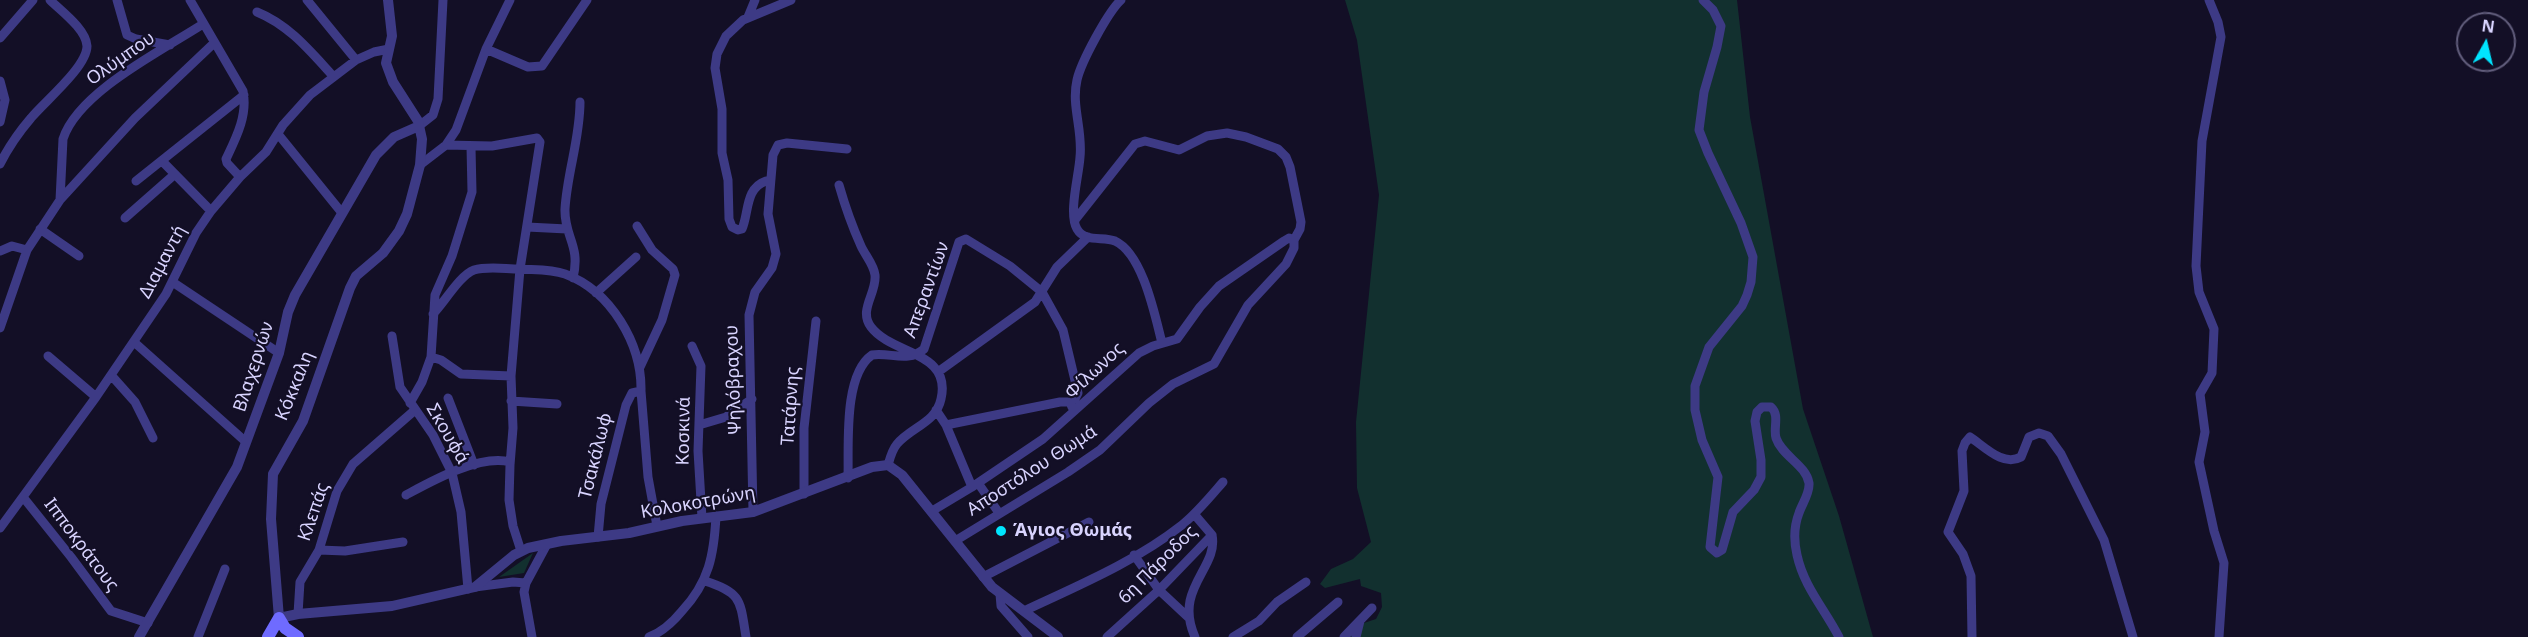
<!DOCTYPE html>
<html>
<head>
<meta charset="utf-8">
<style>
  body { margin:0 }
  #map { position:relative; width:2528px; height:637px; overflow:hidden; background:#130f26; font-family:"Noto Sans",sans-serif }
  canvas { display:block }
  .north { position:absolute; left:2456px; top:12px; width:60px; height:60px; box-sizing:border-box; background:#130f26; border:2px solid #625e7d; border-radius:50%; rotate:8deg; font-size:16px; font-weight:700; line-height:24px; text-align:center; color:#d9d4ff }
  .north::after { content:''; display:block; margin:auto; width:21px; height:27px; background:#00e5ff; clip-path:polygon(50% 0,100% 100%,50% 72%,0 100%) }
</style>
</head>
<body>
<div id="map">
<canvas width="2528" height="637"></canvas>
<div class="north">N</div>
</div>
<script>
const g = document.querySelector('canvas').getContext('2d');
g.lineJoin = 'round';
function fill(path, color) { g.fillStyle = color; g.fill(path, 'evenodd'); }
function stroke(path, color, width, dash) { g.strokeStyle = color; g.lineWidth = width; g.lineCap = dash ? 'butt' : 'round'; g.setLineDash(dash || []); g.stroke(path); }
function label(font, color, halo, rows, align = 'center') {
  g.font = font + ' "Noto Sans",sans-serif'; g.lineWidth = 4.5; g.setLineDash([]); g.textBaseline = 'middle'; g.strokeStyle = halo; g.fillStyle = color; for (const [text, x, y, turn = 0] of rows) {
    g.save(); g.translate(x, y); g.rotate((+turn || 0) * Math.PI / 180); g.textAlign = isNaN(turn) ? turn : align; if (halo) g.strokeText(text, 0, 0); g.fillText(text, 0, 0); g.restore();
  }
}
fill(new Path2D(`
  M1345 0H1737L1750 117 1803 409 1839 516 1873 637H1350L1361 624 1376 619 1382 607 1381 593 1361 586 1360 579 1325 588 1320 584 1331 569 1353 559 1371 542 1357 488 1356 422 1379 195 1357 40Z
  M533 553 524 573 499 577Z`), '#12302f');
stroke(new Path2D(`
  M117 0 127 35 136 39 170 45
  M190 0 243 91C248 115 236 138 226 159L227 163 240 177
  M307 0 356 60
  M1121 0C1108 12 1081 62 1077 80 1071 106 1083 130 1080 157 1079 175 1068 214 1077 229 1085 243 1103 236 1115 241 1143 254 1155 316 1162 343
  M1703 0 1713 10 1721 26 1717 47 1704 92 1699 130 1708 153 1741 223 1753 257 1751 282 1747 295 1742 306 1709 347 1695 386V410L1702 440 1718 477 1710 547 1717 553 1722 550 1733 512 1754 490 1761 477V460L1755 421 1757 412 1762 407H1771C1780 415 1773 428 1776 438 1782 456 1806 465 1809 483 1810 493 1802 504 1799 513 1794 526 1794 542 1797 555 1804 587 1824 608 1839 637
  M2209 0 2218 22 2221 37 2202 141 2196 266 2199 292 2214 329 2212 373 2200 394 2205 432 2199 462 2214 531 2224 563 2219 637
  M257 12C289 25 310 51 333 76
  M748 17 755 0
  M0 38 33 0
  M486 49 528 67 542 66 587 0
  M0 81 5 100 0 122
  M419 126 433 115 438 99 443 0
  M278 134 342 213
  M446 145 492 146 537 138 540 142 520 269 511 376 513 428 510 465 509 500 513 526 521 551
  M162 161 211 211
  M0 164C8 148 19 132 31 118 44 102 87 67 87 46 86 29 61 11 50 0
  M420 165 446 145 456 130 486 49 510 0
  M136 181 244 95
  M770 184 766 181C745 188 749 213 742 229L738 230 732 227 729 219 728 180 722 153V109L715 68 717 54 726 36 743 20 791 0
  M839 185C845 206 852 226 861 246 865 255 874 265 875 275 877 293 858 310 871 327 892 355 952 351 941 399 936 423 911 427 897 444 892 450 890 458 888 465
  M60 200 63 139C78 92 163 50 203 24
  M125 218 175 174
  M1075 220 1135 144 1145 141 1179 150 1207 136 1227 133 1246 137 1278 149 1286 157 1290 167 1301 222 1300 229 1294 240
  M637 226 652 250 673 269 675 275 662 320 640 367
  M527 227 567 229
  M40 229 79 256
  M0 251 12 246 27 250
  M573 278C581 245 564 237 565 209 567 173 580 139 580 102
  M174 283 279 353
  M596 293 636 257
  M433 314C444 303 460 275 474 270 487 266 505 269 520 269 535 270 551 269 565 274 611 291 642 344 641 391L632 393 626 405 601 504 598 537
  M0 328 27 250 60 200 135 118 213 44
  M392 336 400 387 433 435 452 473 461 512 468 589
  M134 342 246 442
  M692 346 701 366 698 451 702 518
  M48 356 96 397
  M431 357 441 360 461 374 511 376
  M938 372 1035 302 1057 267 1088 237
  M111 375 135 402 153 438
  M641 391 648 477 657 526
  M448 398 474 465
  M511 401 557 404
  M410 403 422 382 431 357 435 295 452 256 472 192 471 147
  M936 410 946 425 972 487
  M699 425 726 417 752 399
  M946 425 1060 402H1070L1072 407
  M848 478C849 446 843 375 872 355 890 352 908 363 924 349L959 242 966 239 1010 266 1042 292 1063 330 1078 393 1075 399 1070 402
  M978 483 999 513
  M804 494V428L816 321
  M406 495C432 481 480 454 510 462
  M23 497 71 557 111 611 148 623
  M932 511 972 487 1043 439 1139 353 1153 346 1177 339 1200 307 1219 286 1284 241 1289 238 1294 240V248L1286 264 1248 305 1214 364 1173 384 1149 403 1100 450 1068 472 955 541
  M753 512 749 315 755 292 772 268 776 254 768 214 773 155 778 145 787 143 847 149
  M0 528 96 397 166 294 196 233 211 211 240 177 266 152 283 125 310 95 356 60 374 52 389 49
  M319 550 345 551 403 542
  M1134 555 1159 590 1189 618
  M983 577 1089 522
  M705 581C742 593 740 600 746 637
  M475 587 513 582 526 583
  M1000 594 1001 606 1028 637
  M1024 611C1077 586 1135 562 1182 525 1197 513 1210 497 1223 482
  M298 614 300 582 319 550 337 491 353 464 415 410
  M198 637 225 569
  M532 637 524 592 526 583 547 544
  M649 637C662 632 673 622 682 611 709 582 714 555 716 516
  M1107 637 1159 590 1212 535 1194 514
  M1195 637C1173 588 1219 568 1212 535
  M1233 637 1259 621 1277 602 1306 582
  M1297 637 1338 602
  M1344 637 1372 608
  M1356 637 1360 621
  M1972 637 1971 576 1963 554 1948 532 1964 491 1962 451 1965 443 1970 437C1985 447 2003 467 2021 457L2029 437 2039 433 2048 436 2061 454 2104 540 2133 637`), '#3d3a85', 9);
stroke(new Path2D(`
  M388 0 392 36 386 63 393 82 418 121 422 139 420 165 407 214 399 231 383 253 356 276 350 288 303 421 273 474 271 519 279 618 298 614 392 606 475 587 514 555 528 548 561 541 629 533 682 521 753 512 872 467 888 465 902 475 992 587 1058 637
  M139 637 237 467 279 353 288 312 295 295 376 155 394 137 419 126`), '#3d3a85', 10);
stroke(new Path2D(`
  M268 637 279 618 285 628 298 637`), '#6f6bff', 12);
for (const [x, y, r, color] of [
  [1001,531,6,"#00e5ff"]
]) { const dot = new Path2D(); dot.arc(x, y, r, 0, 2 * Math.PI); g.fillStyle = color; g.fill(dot); stroke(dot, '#130f26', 2); }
label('18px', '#d9d4ff', '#130f26', [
  ["Ολύμπου",121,59,-35],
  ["Διαμαντή",163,262,-62],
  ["Απεραντίων",927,290,-70],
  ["Βλαχερνών",254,367,-72],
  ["Φίλωνος",1095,371,-43],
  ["Ψηλόβραχου",734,380,-92],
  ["Κόκκαλη",295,386,-68],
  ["Τατάρνης",791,406,-86],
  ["Κοσκινά",684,431,-89],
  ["Σκουφά",447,434,60],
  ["Τσακάλωφ",596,456,-76],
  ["Αποστόλου Θωμά",1032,471,-33],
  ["Κολοκοτρώνη",698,503,-10],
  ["Κλεπάς",314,512,-71],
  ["Ιπποκράτους",81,545,53],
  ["6η Πάροδος",1158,565,-45]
]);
label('bold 18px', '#d9d4ff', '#130f26', [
  ["Άγιος Θωμάς",1013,531]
], 'left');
</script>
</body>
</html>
